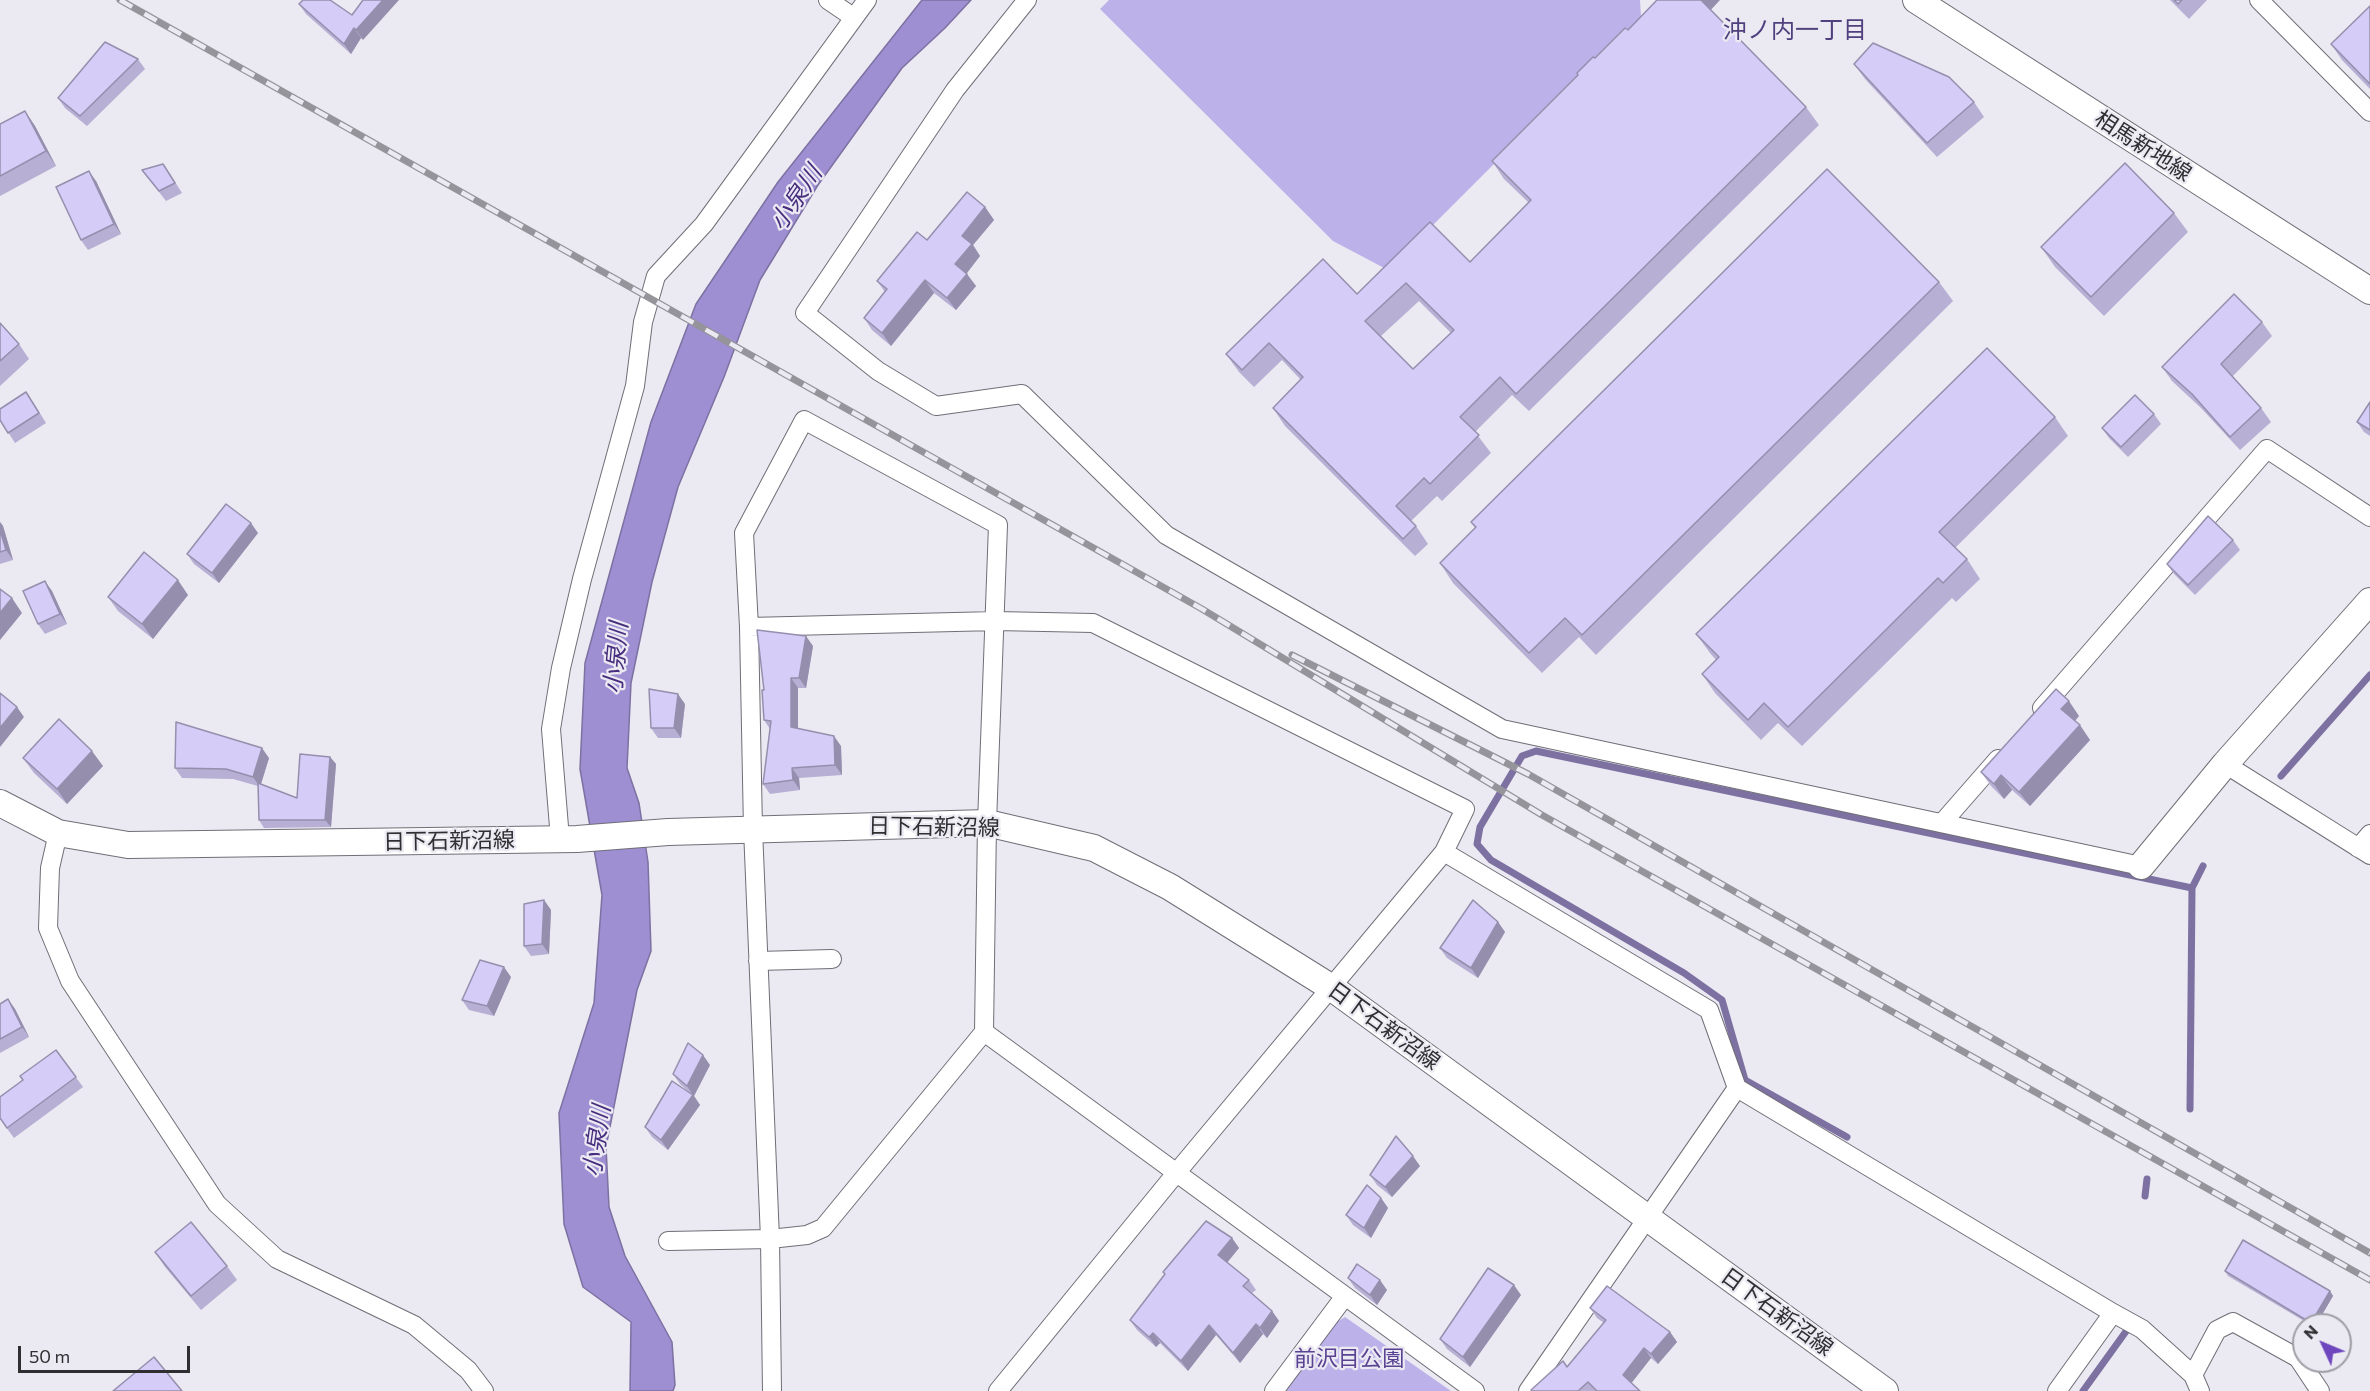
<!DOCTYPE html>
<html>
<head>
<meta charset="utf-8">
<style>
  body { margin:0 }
  #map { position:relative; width:2370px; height:1391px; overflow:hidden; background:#ebe9f2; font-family:Commissioner,sans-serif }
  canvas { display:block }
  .north { position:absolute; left:2292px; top:1313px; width:60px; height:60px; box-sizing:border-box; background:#ebe9f2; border:2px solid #a09ea5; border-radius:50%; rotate:314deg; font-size:16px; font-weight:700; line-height:24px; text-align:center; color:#2f2e31 }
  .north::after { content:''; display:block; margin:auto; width:21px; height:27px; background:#6e46be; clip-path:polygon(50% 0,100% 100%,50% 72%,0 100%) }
  .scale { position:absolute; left:18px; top:1346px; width:172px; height:27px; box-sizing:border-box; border:3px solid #2f2e31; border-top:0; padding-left:8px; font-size:18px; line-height:21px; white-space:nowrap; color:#2f2e31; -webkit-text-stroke:4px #ebe9f2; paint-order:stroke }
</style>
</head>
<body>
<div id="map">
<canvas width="2370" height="1391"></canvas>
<div class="north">N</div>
<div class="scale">50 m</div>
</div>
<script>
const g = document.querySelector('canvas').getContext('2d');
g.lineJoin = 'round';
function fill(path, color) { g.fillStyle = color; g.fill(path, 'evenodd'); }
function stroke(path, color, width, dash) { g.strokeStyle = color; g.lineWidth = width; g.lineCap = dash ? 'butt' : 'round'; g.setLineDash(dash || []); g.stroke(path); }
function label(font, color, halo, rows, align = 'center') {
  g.font = font + ' Commissioner,"Noto Sans JP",sans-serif'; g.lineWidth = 4.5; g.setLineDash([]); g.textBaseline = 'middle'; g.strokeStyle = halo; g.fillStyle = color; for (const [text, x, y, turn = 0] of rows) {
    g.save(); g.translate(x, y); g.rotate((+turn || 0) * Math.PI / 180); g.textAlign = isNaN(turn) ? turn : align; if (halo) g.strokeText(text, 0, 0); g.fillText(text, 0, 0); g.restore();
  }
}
fill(new Path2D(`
  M1109 0H1640L1641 17 1388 270 1333 241 1100 9Z
  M1345 1317 1451 1391H1285L1335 1323Z`), '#bdb1ea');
const water = new Path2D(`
  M922 0H971L945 28 902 68 818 185 760 280 724 377 678 487 652 582 631 683 627 768 639 803 648 862 651 951 637 990 606 1147 609 1207 625 1256 672 1342 675 1385 673 1391H630L631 1322 583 1287 564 1224 559 1113 594 1003 602 895 580 769 585 663 651 422 696 304 778 182Z`);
fill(water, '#9e8ed2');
stroke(water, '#7d71a2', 1.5);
stroke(new Path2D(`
  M2281 776 2370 675
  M2190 1109 2192 888 2203 866
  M1847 1137 1745 1080 1722 1000 1684 973 1491 860 1477 844 1480 827 1522 756 1536 751 2192 888
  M2145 1196 2147 1179
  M2083 1391 2127 1330`), '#7d71a2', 7);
const street = new Path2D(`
  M828 0 853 17
  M1027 0 955 90 805 313 878 371 936 406 1022 394 1166 535 1502 729 2141 866
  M2259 0 2370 112
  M749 627 996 621 1093 623 1465 809 1444 852
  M2042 708 2267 449 2370 517
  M2225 764 2370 855
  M1942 823 1998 759
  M58 833 50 868 48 928 70 981 217 1204 277 1259 414 1325 468 1370 484 1391
  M560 839 551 729 561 668 582 579 635 386 643 322 656 276 704 224 867 0
  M2358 848 2370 834
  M758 961 832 959
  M668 1241 770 1239 807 1235 823 1228 984 1032
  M2113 1313 2142 1329 2193 1375
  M772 1391 770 1239 753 829 749 627 744 533 804 420 998 525 987 823 984 1032 1475 1391
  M998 1391 1177 1172 1444 852 1709 1010 1737 1088 2113 1313 2057 1391
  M1274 1391 1345 1296
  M1528 1391 1737 1088
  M2200 1391 2193 1375 2217 1330 2233 1322 2298 1358 2320 1391`);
const secondary = new Path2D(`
  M1916 0 2370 291
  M0 803 58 833 128 845 577 839 668 832 987 823 1094 848 1170 887 1332 988 1885 1391
  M2141 866 2225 764 2370 601`);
stroke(street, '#706e76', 20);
stroke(secondary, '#706e76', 28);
stroke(street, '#fff', 18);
stroke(secondary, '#fff', 26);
const rail = new Path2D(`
  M120 0 1202 609 1542 815 2370 1280
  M1292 655 1528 774 2370 1253`);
stroke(rail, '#96949b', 7);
stroke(rail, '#ebe9f2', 4.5, [14]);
fill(new Path2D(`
  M2170 0H2207L2189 19Z
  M299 4 352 15 363 40 361 38 351 54 306 14Z
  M2370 6V89L2342 60 2331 44Z
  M1711 10 1806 107 1819 125 1529 411 1512 395 1475 432 1491 453 1442 501 1437 496 1411 521 1416 526 1428 544 1415 556 1285 426 1273 408 1301 380 1282 360 1254 387 1239 372 1226 354 1357 294 1470 262 1529 203 1504 179 1492 161 1595 58 1628 30ZM1419 301 1451 333 1413 369 1381 336Z
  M138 59 145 69 87 126 65 108 58 98Z
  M1854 64 1974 102 1984 117 1937 157 1865 79Z
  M25 111 35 126 56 166 0 196V124Z
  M142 170 170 174 182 193 166 201Z
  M96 181 121 234 88 250 81 240Z
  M985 207 994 220 973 245 980 256 966 273 976 286 956 310 934 293 891 346 872 330 864 318 885 292 877 281 927 240Z
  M2174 213 2188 232 2104 316 2055 267 2041 247Z
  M1939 282 1953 301 1596 655 1579 637 1542 673 1453 583 1440 563 1475 528 1471 522Z
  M2262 322 2272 336 2232 377 2261 408 2271 422 2240 450 2201 408 2172 381 2162 367Z
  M0 323 19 344 29 359 0 386Z
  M33 402 46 423 15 443 0 420Z
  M2370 402V436L2364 432 2357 422Z
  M2154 414 2161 424 2128 457 2109 438 2102 428Z
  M2055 417 2068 436 1955 548 1967 559 1980 579 1956 602 1952 598 1802 746 1778 723 1761 740 1715 693 1702 674 1716 660 1710 653 1696 634Z
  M0 522 3 526 13 560 0 564Z
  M258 533 219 583 194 564 187 554Z
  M2233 540 2240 550 2195 595 2174 574 2167 564Z
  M52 591 67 624 45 634 38 624Z
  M188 595 153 639 118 611 108 597Z
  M813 646 806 688H798V729L841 746 842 775 799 778 800 790 770 794 763 784 770 729 764 720V690Z
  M685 704 681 738H658L651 728Z
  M2079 716 2075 721 2090 740 2030 806 2012 790 2004 799 1991 786 1981 772Z
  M330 757 336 764 331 827 264 828 259 820 258 786 233 779 182 778 175 768 269 758 261 784 297 798Z
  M23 758 103 766 67 804 34 773Z
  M544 900 551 910 549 954 531 956 524 946Z
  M1498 922 1505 932 1478 978 1447 958 1440 948Z
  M511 977 494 1016 469 1010 462 1000Z
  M8 999 15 1009 29 1037 0 1053V1004Z
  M56 1050 83 1087 14 1138 0 1119 23 1080Z
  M710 1065 694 1096 700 1105 668 1150 652 1137 645 1127 689 1092 680 1084 673 1074Z
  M1420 1166 1392 1197 1377 1185 1370 1175Z
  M1381 1198 1388 1208 1371 1238 1353 1225 1346 1215Z
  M1232 1238 1239 1248 1227 1263 1249 1280 1256 1290 1252 1293 1272 1311 1279 1321 1267 1338 1263 1334 1240 1363 1216 1335 1188 1371 1160 1343 1156 1347 1137 1330 1130 1320 1165 1275 1163 1272Z
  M155 1252 227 1266 237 1280 201 1310 165 1267Z
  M2225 1271 2330 1291 2333 1296 2316 1325H2311L2228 1276Z
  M1348 1278 1387 1290 1377 1305 1355 1288Z
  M1521 1295 1470 1367 1447 1349 1440 1339Z
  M1590 1308 1670 1332 1677 1342 1658 1364 1651 1358 1631 1383 1640 1391H1532L1567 1367 1604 1323 1597 1318Z`), '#b7afd4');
fill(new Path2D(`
  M383 0H399L363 40 356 30Z
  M1699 0H1720L1708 13Z
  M354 28 361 38 351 54 344 44Z
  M25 111 35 126 56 166 46 151Z
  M89 171 96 181 121 234 114 224Z
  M985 207 994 220 973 245 980 256 964 277 955 264 962 236Z
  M967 274 976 286 956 310 947 298Z
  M925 280 934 293 891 346 882 333Z
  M0 522 3 526 13 560 6 550 0 530Z
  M251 523 258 533 219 583 212 573Z
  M178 580 188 595 153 639 142 624Z
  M45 581 52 591 67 624 60 614Z
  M12 598 22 613 0 640V613Z
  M806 636 813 646 806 688 799 678Z
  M791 678 798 688V737L791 727Z
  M678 694 685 704 681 738 674 728Z
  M2069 701 2079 716 2072 724 2061 709Z
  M17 707 24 717 0 747V728Z
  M2080 725 2090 740 2030 806 2019 792Z
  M834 736 841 746 842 775 835 765Z
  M262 748 269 758 260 787 253 777Z
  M92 751 103 766 67 804 57 789Z
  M330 757 336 764 331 827 325 820Z
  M792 768 799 778 800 790 793 780Z
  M2001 775 2012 790 2004 799 1994 784Z
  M544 900 551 910 549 954 542 944Z
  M1498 922 1505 932 1478 978 1471 968Z
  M504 967 511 977 494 1016 487 1006Z
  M8 999 15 1009 29 1037 22 1027Z
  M703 1055 710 1065 694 1096 700 1105 668 1150 661 1140 693 1095 687 1086Z
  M1413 1156 1420 1166 1392 1197 1385 1187Z
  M1381 1198 1388 1208 1371 1238 1364 1228Z
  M1232 1238 1239 1248 1225 1265 1218 1255Z
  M1380 1280 1387 1290 1377 1305 1370 1295Z
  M1514 1285 1521 1295 1470 1367 1463 1357Z
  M2330 1291 2333 1296 2316 1325H2313L2311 1323Z
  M1272 1311 1279 1321 1267 1338 1260 1328Z
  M1256 1324 1263 1334 1240 1363 1233 1353Z
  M1209 1325 1216 1335 1188 1371 1181 1361Z
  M1670 1332 1677 1342 1658 1364 1651 1354Z
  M1153 1333 1160 1343 1156 1347 1149 1337Z
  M1644 1348 1651 1358 1630 1385 1623 1375Z`), '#958fad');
const building = new Path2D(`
  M303 0H330L352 15 363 0H383L356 30 354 28 344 44 299 4Z
  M1657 0H1701L1806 107 1516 394 1500 377 1460 417 1479 435 1430 484 1424 478 1396 506 1416 526 1403 539 1273 408 1303 377 1269 343 1242 370 1226 354 1323 259 1357 294 1430 222 1470 262 1531 200 1492 161 1578 75 1577 73 1593 57 1595 58 1625 28 1628 30ZM1406 283 1454 330 1413 369 1365 321Z
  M2174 0H2182L2178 4Z
  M2370 6V84L2331 44Z
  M105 42 138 59 80 116 58 98Z
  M1873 43 1949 77 1974 102 1927 143 1854 64Z
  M25 111 46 151 0 176V124Z
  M2125 163 2174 213 2091 297 2041 247Z
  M163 164 175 183 159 191 142 170Z
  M1827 169 1939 282 1582 635 1565 618 1529 653 1440 563 1476 527 1471 522Z
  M89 171 114 224 81 240 56 187Z
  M967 192 985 207 962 236 972 244 955 264 967 274 947 298 925 280 882 333 864 318 887 289 877 281 917 232 927 240Z
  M2234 294 2262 322 2221 364 2261 408 2230 437 2192 394 2162 367Z
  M0 323 19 344 0 361Z
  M1987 348 2055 417 1939 532 1967 559 1943 583 1938 578 1788 727 1764 703 1748 720 1702 674 1719 657 1696 634Z
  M26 392 39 413 8 433 0 420V409Z
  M2135 395 2154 414 2121 447 2102 428Z
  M2370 402V430L2357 422Z
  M226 504 251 523 212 573 187 554Z
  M2208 516 2233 540 2188 585 2167 564Z
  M0 530 6 550 0 552Z
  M144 552 178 580 142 624 108 597Z
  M45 581 60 614 38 624 23 591Z
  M0 589 12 598 0 613Z
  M757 630 806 636 799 678H791V727L834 736 835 765 792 768 793 780 763 784 771 721 764 720 762 690H764Z
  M649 689 678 694 674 728H651Z
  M2056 689 2069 701 2061 709 2080 725 2019 792 2001 775 1994 784 1981 772Z
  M0 693 17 707 0 728Z
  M59 719 92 751 57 789 23 758Z
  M176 722 262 748 253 777 226 769 175 768Z
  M300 754 330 757 325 820H259L258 783 297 798Z
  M544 900 542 944 524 946V904Z
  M1473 900 1498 922 1471 968 1440 948Z
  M480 960 504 967 487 1006 462 1000Z
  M8 999 22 1027 0 1039V1004Z
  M688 1043 703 1055 687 1086 673 1074Z
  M56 1050 76 1077 7 1128 0 1118V1097L23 1080 20 1076Z
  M672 1081 693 1095 661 1140 645 1127Z
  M1396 1136 1413 1156 1385 1187 1370 1175Z
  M1367 1185 1381 1198 1364 1228 1346 1215Z
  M1206 1221 1232 1238 1218 1255 1249 1280 1243 1286 1272 1311 1260 1328 1256 1324 1233 1353 1209 1325 1181 1361 1153 1333 1149 1337 1130 1320 1165 1274 1163 1272Z
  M191 1222 227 1266 191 1296 155 1252Z
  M2243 1240 2330 1291 2311 1323 2225 1271Z
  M1357 1264 1380 1280 1370 1295 1348 1278Z
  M1488 1268 1514 1285 1463 1357 1440 1339Z
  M1607 1286 1670 1332 1651 1354 1644 1348 1623 1375 1640 1391H1597L1588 1382 1578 1391H1532L1531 1390 1563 1361 1567 1367 1606 1320 1590 1308Z
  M154 1357 182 1391H113Z`);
fill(building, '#d5ccf7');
stroke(building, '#958fad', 1.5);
label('22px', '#2f2e31', '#ebe9f2', [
  ["相馬新地線",2143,146,33],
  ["日下石新沼線",934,827,1],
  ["日下石新沼線",449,841,-1],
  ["日下石新沼線",1384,1026,36],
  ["日下石新沼線",1777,1312,36]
]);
label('22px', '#5a4293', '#ebe9f2', [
  ["前沢目公園",1349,1359]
]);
label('24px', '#50407d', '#ebe9f2', [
  ["沖ノ内一丁目",1795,30]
]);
label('italic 24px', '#472d7d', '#ebe9f2', [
  ["小泉川",796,198,-56],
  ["小泉川",616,658,-85],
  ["小泉川",597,1141,-82]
]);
</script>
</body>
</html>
